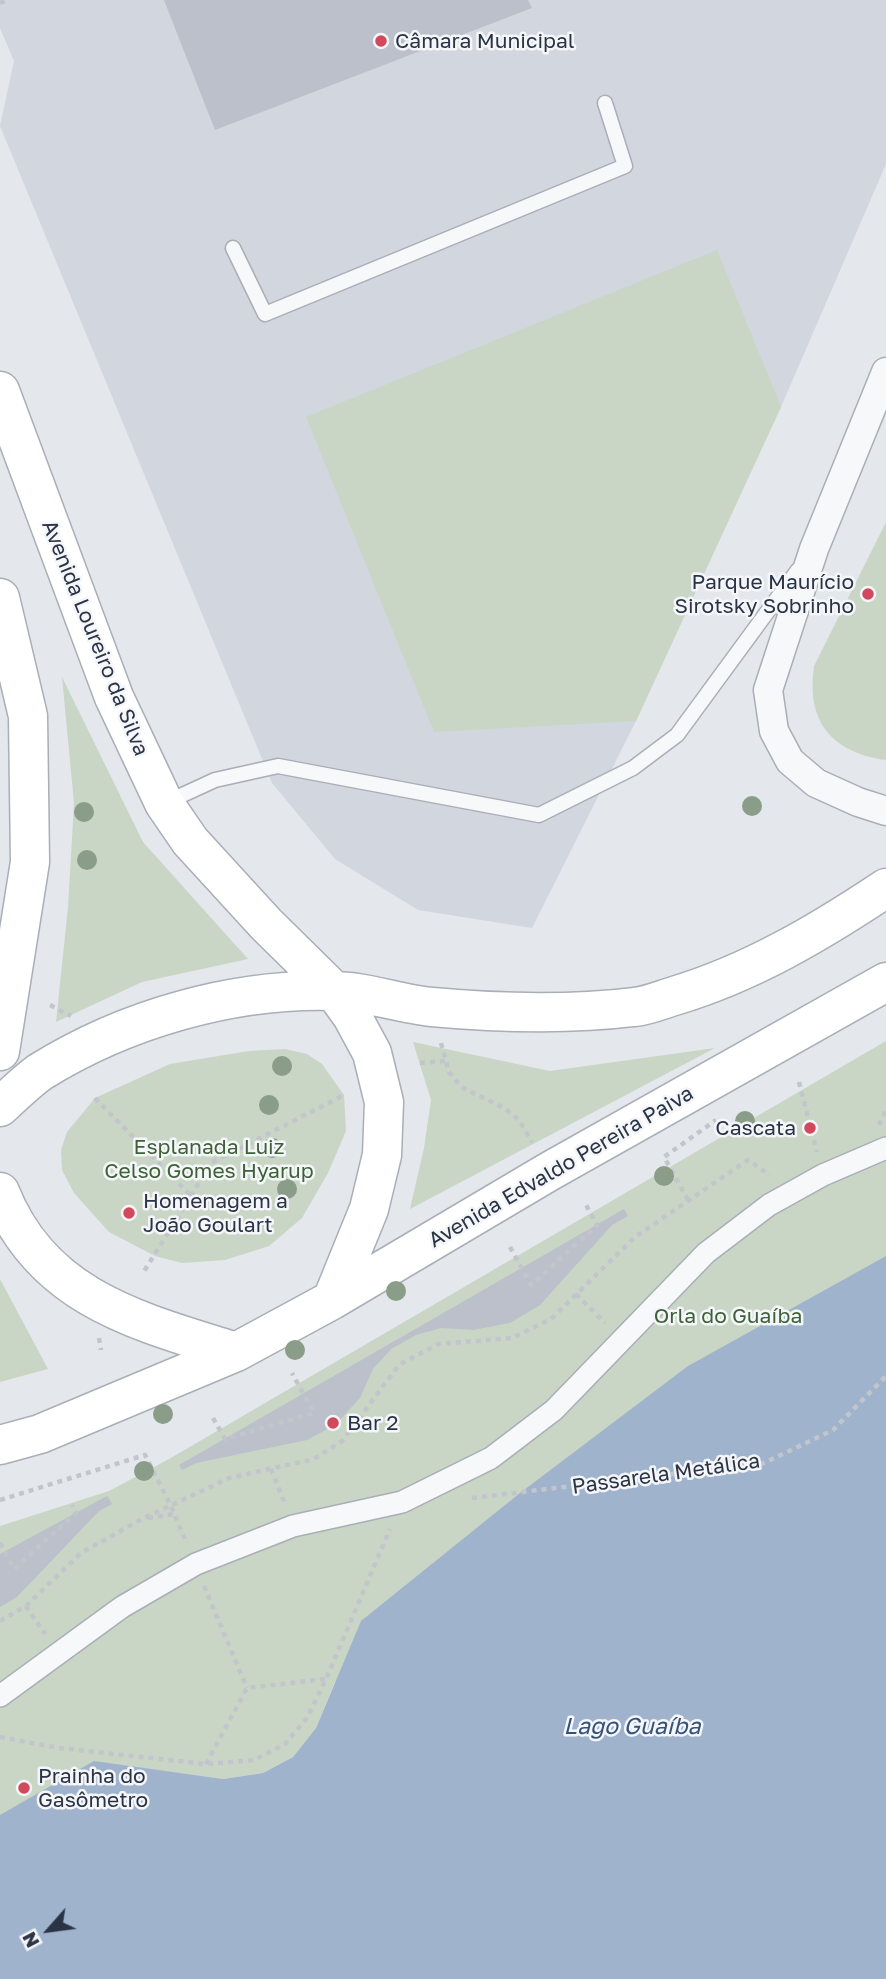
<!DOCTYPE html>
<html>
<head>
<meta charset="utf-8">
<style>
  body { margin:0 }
  #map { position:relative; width:886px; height:1979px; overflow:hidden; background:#e4e7ec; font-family:"Golos Text",sans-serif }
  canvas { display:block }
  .north { position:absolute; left:14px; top:1895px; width:70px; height:70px; -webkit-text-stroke:5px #f4f6f9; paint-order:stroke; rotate:242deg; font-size:19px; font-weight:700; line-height:28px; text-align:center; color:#2b3445 }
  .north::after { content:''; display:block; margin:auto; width:24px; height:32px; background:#2b3445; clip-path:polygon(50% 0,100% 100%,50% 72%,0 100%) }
</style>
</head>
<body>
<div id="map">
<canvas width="886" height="1979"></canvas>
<div class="north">N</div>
</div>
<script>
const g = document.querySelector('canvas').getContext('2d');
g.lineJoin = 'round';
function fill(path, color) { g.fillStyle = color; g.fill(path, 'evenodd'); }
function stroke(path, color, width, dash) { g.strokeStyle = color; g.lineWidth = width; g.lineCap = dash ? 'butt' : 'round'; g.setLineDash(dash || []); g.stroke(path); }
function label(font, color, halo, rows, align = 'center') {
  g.font = font + ' "Golos Text",sans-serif'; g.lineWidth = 5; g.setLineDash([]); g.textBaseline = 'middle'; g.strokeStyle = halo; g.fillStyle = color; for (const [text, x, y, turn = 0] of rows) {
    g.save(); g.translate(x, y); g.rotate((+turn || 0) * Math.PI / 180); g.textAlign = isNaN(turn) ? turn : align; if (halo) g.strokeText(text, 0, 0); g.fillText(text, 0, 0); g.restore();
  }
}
fill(new Path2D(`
  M0 0H886V164L781 407 636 721 532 928 418 910 335 859 272 783 0 126 14 61 0 28Z`), '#d2d6de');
fill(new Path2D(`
  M717 250 781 407 636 721 434 732 306 417Z
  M886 522V759L884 760C830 751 806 721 814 666Z
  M62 677 143 842 248 959 142 982 56 1022 68 907 74 803Z
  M886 1041V1394L335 1682 316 1728 293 1757 263 1773 223 1779 171 1772 0 1822V1526L109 1491 169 1459Z
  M413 1042 550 1071 715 1048 410 1209 424 1148 431 1100Z
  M285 1049 307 1054 322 1064 344 1095 346 1131 328 1173 302 1218 269 1246 225 1260 182 1263 155 1256 109 1232 74 1193 62 1170 61 1150 67 1132 95 1098 170 1064 249 1051Z
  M0 1279 48 1369 0 1382Z`), '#c9d6c5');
fill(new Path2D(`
  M886 1256V1979H0V1815L94 1761 223 1779 263 1773 293 1757 316 1728 361 1621 520 1493 688 1366Z`), '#9fb4cc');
fill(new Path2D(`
  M164 0H528L532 8 215 130Z
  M624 1209 628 1216 612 1225 540 1305 510 1323 473 1330 441 1328 416 1335 391 1349 373 1369 360 1398 335 1425 307 1440 196 1463 182 1470 179 1465Z
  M107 1496 112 1504 99 1511 17 1597 0 1607V1554Z`), '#bbc0ca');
const service = new Path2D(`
  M233 248 265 314 625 166 605 103
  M165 803 215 780 278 766 539 815 633 768 677 735 798 570`);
const pedestrian = new Path2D(`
  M0 1696 122 1607 196 1564 293 1526 402 1502 491 1458 554 1410 706 1253 769 1205 823 1175 886 1148`);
const minor = new Path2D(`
  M886 372 814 549 768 690 774 731 790 761 816 783 858 802 886 811`);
const secondary = new Path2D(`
  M0 391 114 697 164 803 190 841 266 924 334 991 352 1016 372 1053 384 1102 382 1155 369 1209 332 1300
  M0 598 28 716 30 862 0 1051
  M0 1107C13 1095 26 1082 40 1072 125 1019 233 988 333 991 366 991 399 1004 432 1007 498 1013 568 1015 634 1007 647 1006 661 1000 674 996 751 973 820 932 886 888
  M0 1192C42 1298 137 1321 236 1352
  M0 1445 40 1434 236 1352 332 1300 550 1171 886 982`);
stroke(service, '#a9aeb7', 17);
stroke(pedestrian, '#a9aeb7', 24);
stroke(minor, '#a9aeb7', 31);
stroke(secondary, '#a9aeb7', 41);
stroke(new Path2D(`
  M0 3 7 0
  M50 1005 71 1016
  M441 1043 449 1072 461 1087 504 1108 519 1120 532 1142
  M420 1063 445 1061
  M799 1082 817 1152
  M95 1098 191 1196 143 1273
  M879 1125 886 1110
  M191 1196 211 1163 344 1095
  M688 1200 664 1157 716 1120
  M510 1247 531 1285 597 1225 585 1203
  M576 1294 605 1323
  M99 1338 101 1350
  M213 1418 225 1439 314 1413 292 1373
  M271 1469 285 1504
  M472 1498 764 1463 833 1430 886 1376
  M0 1500 145 1455 170 1504 186 1542
  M148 1518 175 1514
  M0 1543 14 1569 76 1513 72 1505
  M204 1586 247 1688
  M26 1606 45 1634
  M0 1621 26 1606 81 1553 142 1519 229 1478 314 1459 342 1441 399 1365 438 1344 512 1338 551 1319 635 1237 748 1160 770 1175
  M0 1737 59 1748 206 1764 254 1760 285 1744 307 1718 326 1679 390 1529
  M206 1764 247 1688 325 1679`), '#c2c5cb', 4.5, [5, 5]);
stroke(service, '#f7f8fa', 14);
stroke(pedestrian, '#f7f8fa', 21);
stroke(minor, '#f7f8fa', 28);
stroke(secondary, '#fff', 38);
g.fillStyle = '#899d89';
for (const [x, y] of [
  [752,806],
  [84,812],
  [87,860],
  [282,1066],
  [269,1105],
  [745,1121],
  [272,1148],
  [664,1176],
  [287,1189],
  [396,1291],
  [295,1350],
  [163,1414],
  [144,1471]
]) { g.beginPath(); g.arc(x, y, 10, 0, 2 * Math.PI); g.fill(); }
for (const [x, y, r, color] of [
  [381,41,7,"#d1495b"],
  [868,594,7,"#d1495b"],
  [810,1128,7,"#d1495b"],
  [129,1213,7,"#d1495b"],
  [333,1423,7,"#d1495b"],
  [24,1788,7,"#d1495b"]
]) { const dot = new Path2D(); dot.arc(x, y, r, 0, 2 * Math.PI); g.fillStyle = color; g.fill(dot); stroke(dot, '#f4f6f9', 2.5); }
label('21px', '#2b3445', '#f4f6f9', [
  ["Câmara Municipal",395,41],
  ["Parque Maurício",854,582,"right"],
  ["Sirotsky Sobrinho",854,606,"right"],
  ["Cascata",796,1128,"right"],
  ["Homenagem a",143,1201],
  ["João Goulart",143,1225],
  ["Bar 2",347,1423],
  ["Prainha do",38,1776],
  ["Gasômetro",38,1800]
], 'left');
label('21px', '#2b3445', '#f4f6f9', [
  ["Avenida Loureiro da Silva",95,638,68],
  ["Avenida Edvaldo Pereira Paiva",561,1167,-30],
  ["Passarela Metálica",666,1474,-8]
]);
label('21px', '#3f6138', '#f4f6f9', [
  ["Esplanada Luiz",209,1147],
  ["Celso Gomes Hyarup",209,1171],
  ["Orla do Guaíba",728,1316]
]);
label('italic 23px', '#34527a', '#f4f6f9', [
  ["Lago Guaíba",632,1727]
]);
</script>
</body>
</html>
